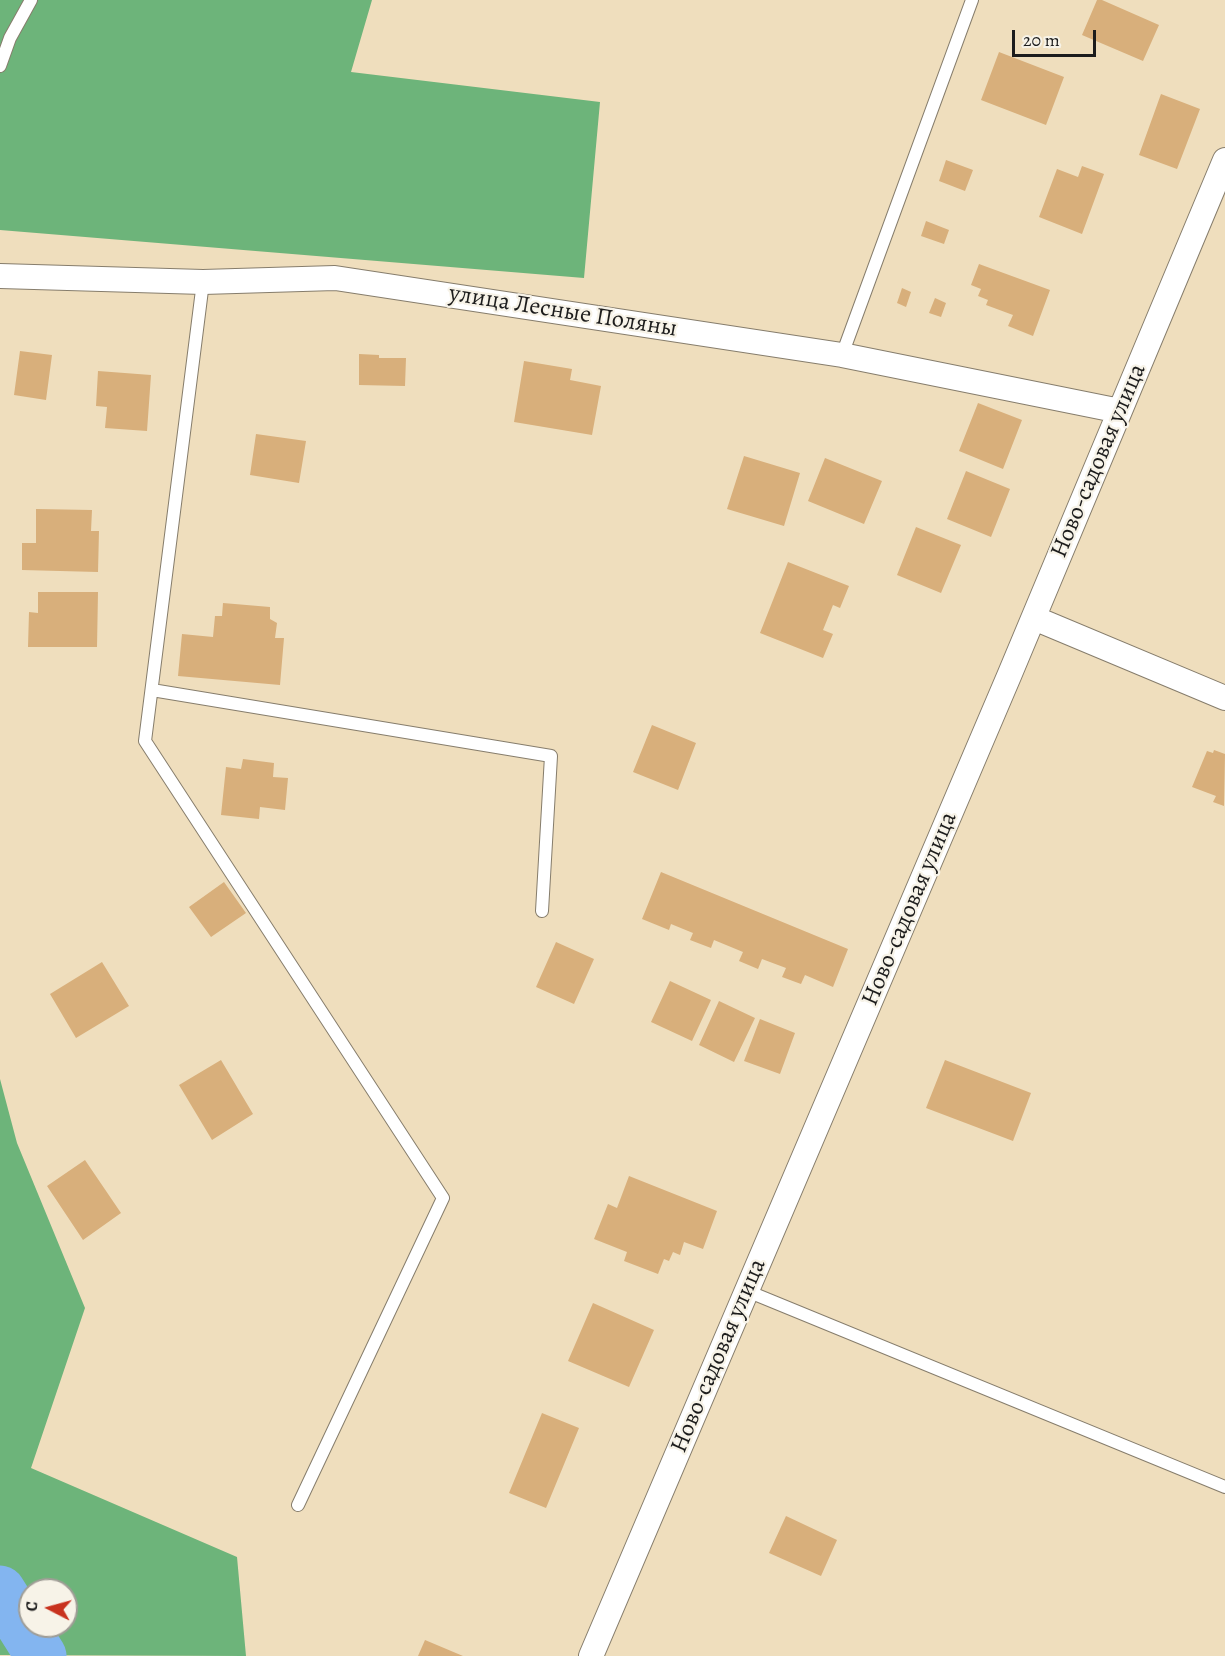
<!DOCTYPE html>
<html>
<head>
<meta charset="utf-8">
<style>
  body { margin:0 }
  #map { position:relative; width:1225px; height:1656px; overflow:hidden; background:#efdebd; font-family:Alegreya,serif }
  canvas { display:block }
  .north { position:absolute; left:18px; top:1578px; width:60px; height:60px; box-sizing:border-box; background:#f7f3e8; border:2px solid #9f9d96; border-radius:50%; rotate:276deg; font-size:16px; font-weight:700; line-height:24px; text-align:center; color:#1c1c1c }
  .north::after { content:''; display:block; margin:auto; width:21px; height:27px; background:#c8321e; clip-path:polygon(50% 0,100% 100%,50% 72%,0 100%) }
  .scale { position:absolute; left:1012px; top:30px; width:84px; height:27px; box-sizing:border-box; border:3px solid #1c1c1c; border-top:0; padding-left:8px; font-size:18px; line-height:21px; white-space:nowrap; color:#1c1c1c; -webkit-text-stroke:4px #f7f3e8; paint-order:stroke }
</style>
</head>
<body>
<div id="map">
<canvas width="1225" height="1656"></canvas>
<div class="north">С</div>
<div class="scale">20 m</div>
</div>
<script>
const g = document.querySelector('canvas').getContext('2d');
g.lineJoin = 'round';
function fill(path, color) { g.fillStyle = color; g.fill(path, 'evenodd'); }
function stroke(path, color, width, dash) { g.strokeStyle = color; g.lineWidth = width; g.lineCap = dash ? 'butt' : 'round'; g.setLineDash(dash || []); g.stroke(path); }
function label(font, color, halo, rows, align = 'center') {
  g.font = font + ' Alegreya,serif'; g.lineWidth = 4.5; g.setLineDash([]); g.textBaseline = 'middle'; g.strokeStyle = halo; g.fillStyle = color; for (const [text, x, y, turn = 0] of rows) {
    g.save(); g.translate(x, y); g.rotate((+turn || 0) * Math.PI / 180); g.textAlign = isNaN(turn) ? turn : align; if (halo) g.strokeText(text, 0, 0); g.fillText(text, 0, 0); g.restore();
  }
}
fill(new Path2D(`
  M0 0H372L351 72 600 102 584 278 0 230Z
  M0 1079 17 1143 85 1308 31 1468 237 1557 246 1656 0 1655ZM30 1590H66V1626H30Z`), '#6db47a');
stroke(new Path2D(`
  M0 1591 41 1656`), '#83b5f0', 51);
fill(new Path2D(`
  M1097 0H1102L1159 25 1143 61 1082 35Z
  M999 52 1064 77 1046 125 981 100Z
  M1161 94 1200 109 1177 169 1139 155Z
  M946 160 973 170 965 191 939 181Z
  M1082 166 1104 174 1082 234 1039 217 1057 169 1078 177Z
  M926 221 949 230 944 244 921 236Z
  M979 264 1050 290 1033 336 1008 326 1013 315 986 305 988 300 978 296 981 289 971 285Z
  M902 288 911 292 906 307 897 303Z
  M935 298 946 303 941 317 929 313Z
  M20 351 52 355 46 400 14 395Z
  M359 354 379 355V358H406L405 386 359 385Z
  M524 361 572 369 570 380 601 386 592 435 514 422Z
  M98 371 151 375 147 431 105 428 107 407 96 406Z
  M978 403 1022 420 1003 469 959 451Z
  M256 434 306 441 299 483 250 475Z
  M744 456 800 473 784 526 727 509Z
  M825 458 882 481 864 524 808 501Z
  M966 471 1010 489 991 537 947 519Z
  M36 509 92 510 91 531H99L98 572 22 570V543H36Z
  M916 527 961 545 941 593 897 575Z
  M788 562 849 586 840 608 833 605 823 630 833 634 823 658 760 633Z
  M38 592H98L97 647H28L29 612 38 613Z
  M223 603 270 607V619L277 623 275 638H284L280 685 178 676 182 634 213 637 215 616H222Z
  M652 725 696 743 678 790 633 772Z
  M1214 750 1225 754 1224 806 1213 802 1216 796 1192 787 1207 751 1213 753Z
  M243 759 274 763 273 777 288 778 285 810 260 807 259 819 221 815 226 767 241 769Z
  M661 872 848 949 833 987 805 975 801 984 782 977 786 968 762 959 758 969 739 961 743 952 714 940 711 948 690 940 693 933 671 924 669 930 642 919Z
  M224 882 246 913 211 937 189 907Z
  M556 942 594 959 574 1004 536 987Z
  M102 962 129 1006 76 1038 50 994Z
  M670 981 711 1000 692 1041 651 1022Z
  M719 1001 755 1018 734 1062 699 1045Z
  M760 1019 795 1033 780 1074 744 1061Z
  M221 1060 253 1114 212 1140 179 1085Z
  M945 1060 1031 1093 1013 1141 926 1108Z
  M85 1160 121 1213 83 1240 47 1186Z
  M629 1176 717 1211 703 1249 684 1242 680 1255 673 1252 669 1261 664 1259 658 1274 624 1261 627 1252 594 1239 608 1204 617 1208Z
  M593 1303 654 1330 629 1387 568 1361Z
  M542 1413 579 1428 546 1508 509 1493Z
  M786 1516 837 1540 821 1576 769 1553Z
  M425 1640 463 1656H418Z`), '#d8af7b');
const lane = new Path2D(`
  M0 66 10 38 31 0
  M203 282 145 741 443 1198 298 1505
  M842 355 972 0
  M152 690 551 756 542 911
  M747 1291 1225 1487`);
const street = new Path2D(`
  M0 276 203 282 335 278 842 355 1120 411
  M1034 618 1225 698
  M591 1656 1009 676 1225 160`);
stroke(lane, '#867d6c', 14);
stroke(street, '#867d6c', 26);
stroke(lane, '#fff', 12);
stroke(street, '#fff', 24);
label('24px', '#1c1c1c', '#f7f3e8', [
  ["улица Лесные Поляны",563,312,9],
  ["Ново-садовая улица",1099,461,-67],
  ["Ново-садовая улица",910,909,-67],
  ["Ново-садовая улица",719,1356,-67]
]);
</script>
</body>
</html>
